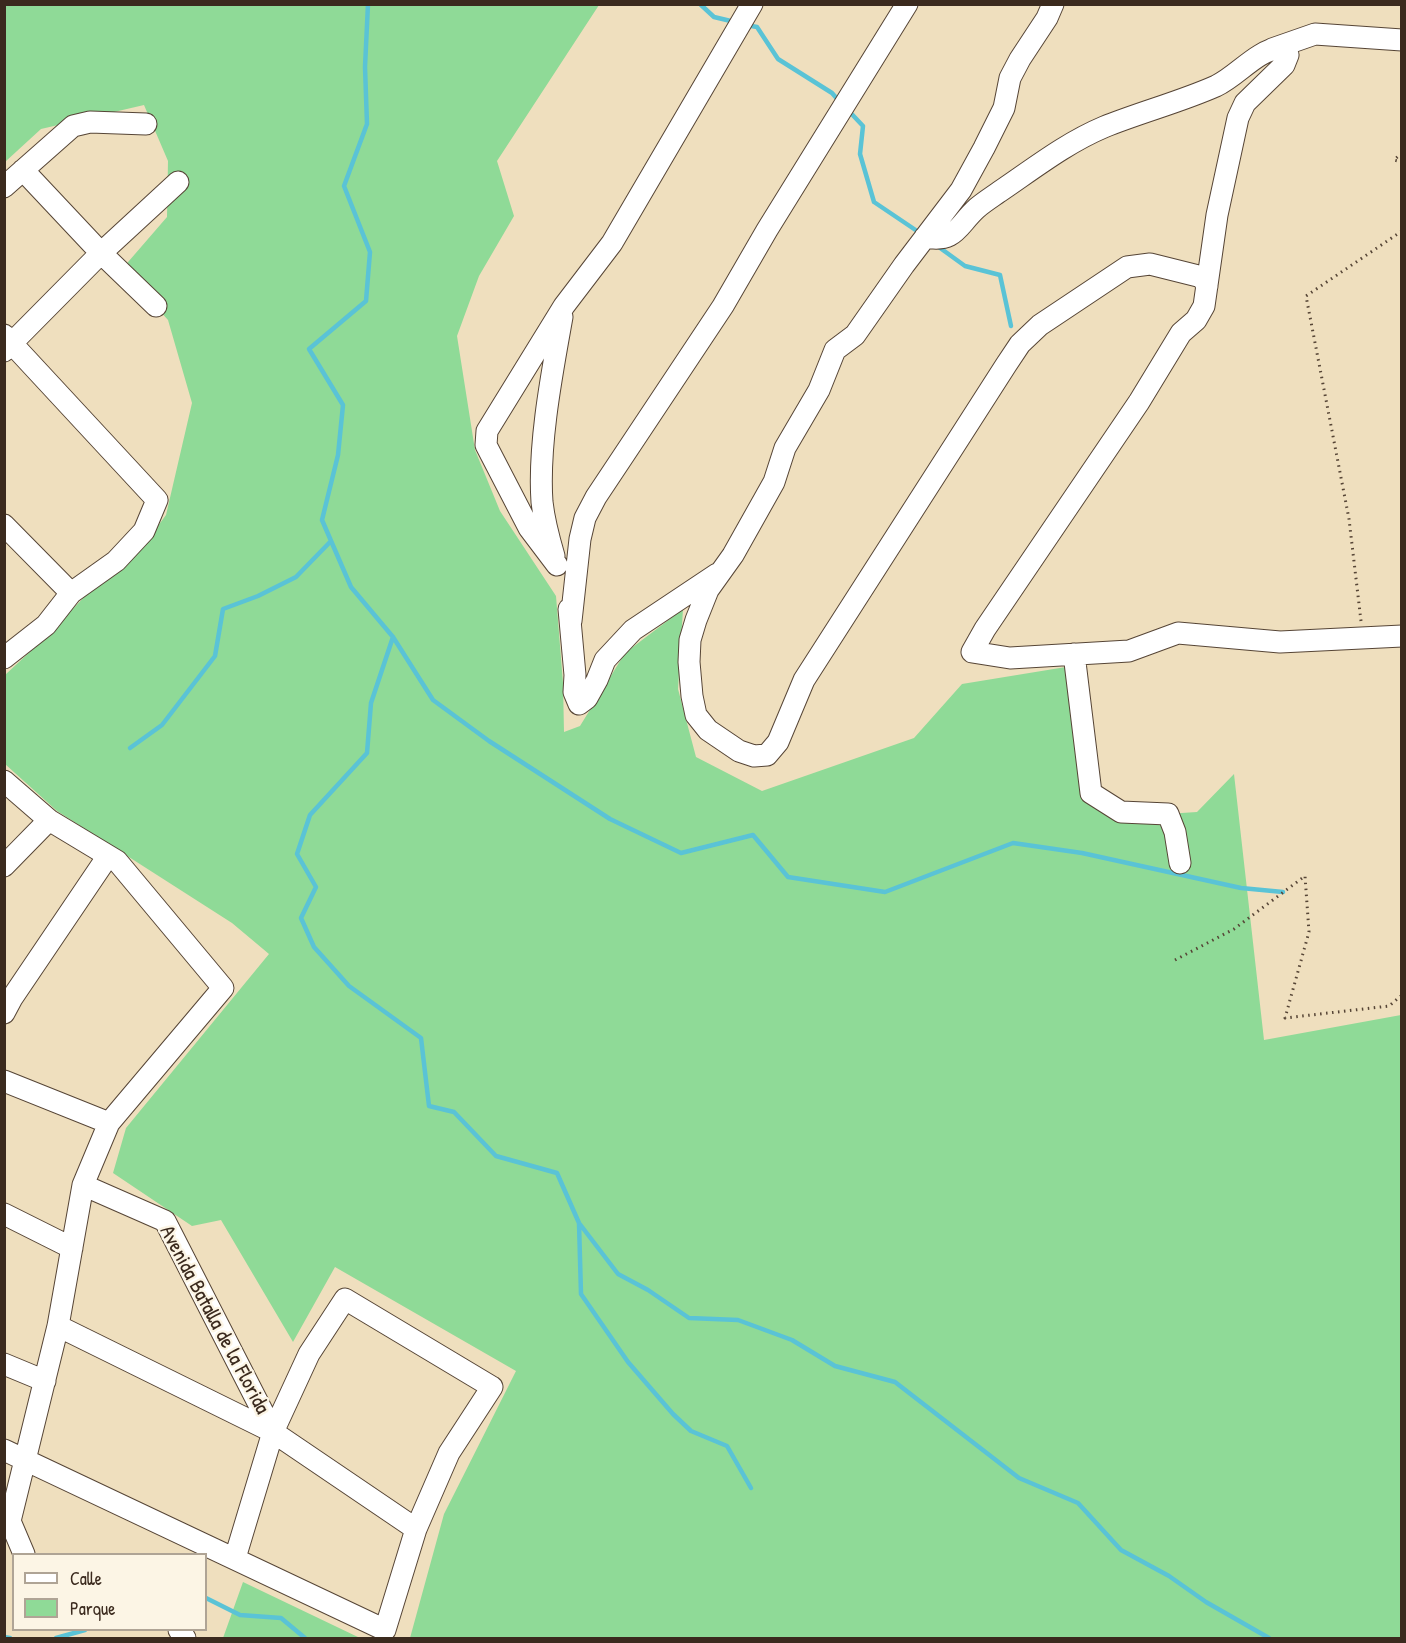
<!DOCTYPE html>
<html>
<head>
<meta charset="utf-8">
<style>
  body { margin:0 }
  #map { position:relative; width:1406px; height:1643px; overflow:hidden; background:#efdfbe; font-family:"Patrick Hand",sans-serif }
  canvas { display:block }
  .frame { position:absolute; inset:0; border:6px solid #3b2a1e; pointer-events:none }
  .legend { position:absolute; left:12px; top:1553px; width:195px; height:78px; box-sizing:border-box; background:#fcf5e5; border:2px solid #afa495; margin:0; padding:8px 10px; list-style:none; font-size:18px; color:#3b2a1e }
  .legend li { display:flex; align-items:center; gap:12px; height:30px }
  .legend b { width:30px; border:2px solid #afa495 }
</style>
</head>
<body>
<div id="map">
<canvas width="1406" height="1643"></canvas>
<div class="frame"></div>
<ul class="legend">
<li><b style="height:8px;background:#fff"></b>Calle</li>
<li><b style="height:16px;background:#8fda97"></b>Parque</li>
</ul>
</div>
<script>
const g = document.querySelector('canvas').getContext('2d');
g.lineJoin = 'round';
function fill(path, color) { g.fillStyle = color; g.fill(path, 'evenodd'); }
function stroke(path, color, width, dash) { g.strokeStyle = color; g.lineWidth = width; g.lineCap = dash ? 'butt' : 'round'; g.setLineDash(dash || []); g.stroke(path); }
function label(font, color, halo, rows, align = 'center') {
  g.font = font + ' "Patrick Hand",sans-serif'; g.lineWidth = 4.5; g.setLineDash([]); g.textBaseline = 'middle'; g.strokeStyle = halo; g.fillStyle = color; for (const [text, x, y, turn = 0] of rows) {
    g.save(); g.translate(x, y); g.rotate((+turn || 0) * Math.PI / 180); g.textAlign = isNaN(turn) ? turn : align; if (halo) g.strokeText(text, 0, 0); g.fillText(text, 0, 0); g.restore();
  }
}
fill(new Path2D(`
  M5 5H599L497 161 514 216 479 276 457 336 475 450 500 511 556 596 563 683 564 732 580 726 625 653 683 609 678 689 696 757 762 791 914 738 962 684 1072 666 1091 788 1135 816 1197 812 1234 774 1264 1040 1401 1015V1638H410L444 1514 516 1371 335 1267 293 1342 221 1220 192 1226 113 1173 126 1128 269 954 232 923 57 811 5 764V675L47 636 88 593 140 550 166 515 192 403 168 320 122 269 167 217 168 161 144 105 41 129 5 162Z
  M243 1582 360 1638H223Z`), '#8fda97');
stroke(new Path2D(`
  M368 4 365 67 367 124 344 186 370 252 366 301 309 349 343 405 338 455 322 520 351 587 393 637 433 700 489 741 610 819 681 853 753 835 788 877 885 892 1013 843 1082 853 1241 888 1283 892
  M700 4 714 17 735 22
  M746 25 757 27 778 59 832 93 839 101
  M847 109 863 126 860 154 874 202 920 233
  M936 245 965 266 1000 275 1011 326
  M393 637 371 703 367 753 310 815 297 854 316 887 301 918 314 947 349 986 421 1038 429 1106 454 1112 496 1156 557 1173 579 1223 618 1274 648 1290 689 1318 738 1320 792 1340 835 1366 895 1382 1019 1478 1078 1503 1121 1550 1169 1576 1206 1602 1269 1638
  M130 748 162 725 215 656 223 609 258 596 296 577 331 541
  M579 1223 581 1294 628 1362 673 1414 691 1431 727 1446 751 1488
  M206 1598 240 1615 281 1618 305 1638
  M4 1637 10 1638
  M56 1638 85 1630`), '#5ac3d6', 4.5);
const minor = new Path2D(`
  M1053 4 1047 18 1020 59 1010 78 1004 108 984 148 961 190 904 265 855 335 835 350 819 390 785 448 774 482 733 555 708 590 696 620 690 640 689 662 692 696 696 715 708 730 739 751 754 756 767 755 778 742 804 680 1006 365 1020 344 1040 325 1127 267 1150 264 1202 277 1207 286
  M1272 49 1315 34 1402 40
  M23 170 101 253 156 306
  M4 187 73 126 90 122 146 124
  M925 237C956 243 957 226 977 208 984 202 992 197 999 192 1033 169 1066 143 1104 127 1141 112 1180 102 1216 86 1239 75 1255 51 1282 47L1288 55 1284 65 1245 103 1238 118 1217 215 1204 306 1196 320 1181 333 1139 402 985 629 972 652 1010 658 1129 651 1178 633 1280 642 1402 636
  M4 335 157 500 144 531 116 561 71 593 46 625 4 658
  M4 351 101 253 178 182
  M4 525 71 593
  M554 556C549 539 544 520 542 502 538 445 552 373 562 317
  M557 565 529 528 486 445 487 431 564 306 612 243 752 4
  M569 609 575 675 574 692 579 704 587 698 597 680 605 660 633 630 717 574
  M571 621 580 539 585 518 596 497 723 306 767 230 907 4
  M1074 654 1091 793 1121 812 1168 814 1175 832 1180 863
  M4 781 49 820 117 861 223 988 109 1123 83 1185 58 1326 10 1521 24 1554
  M4 866 49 820
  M4 1013 12 998 108 856
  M4 1081 109 1123
  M83 1185 165 1221 273 1432
  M4 1214 72 1248
  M58 1326 273 1432 416 1529
  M4 1364 45 1381
  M4 1450 385 1630 416 1529 449 1453 492 1387 345 1299 309 1354 273 1432 235 1558
  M179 1630 185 1638`);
stroke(minor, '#564536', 23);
stroke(new Path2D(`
  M1402 153 1394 160 1402 162
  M1361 621 1349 519 1306 296 1402 231
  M1175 960 1234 929 1305 876 1309 932 1285 1018 1389 1006 1402 995`), '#564536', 3, [1.5, 4.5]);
stroke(minor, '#fff', 21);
label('21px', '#3b2a1e', '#fcf5e5', [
  ["Avenida Batalla de la Florida",214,1320,62]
]);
</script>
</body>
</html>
